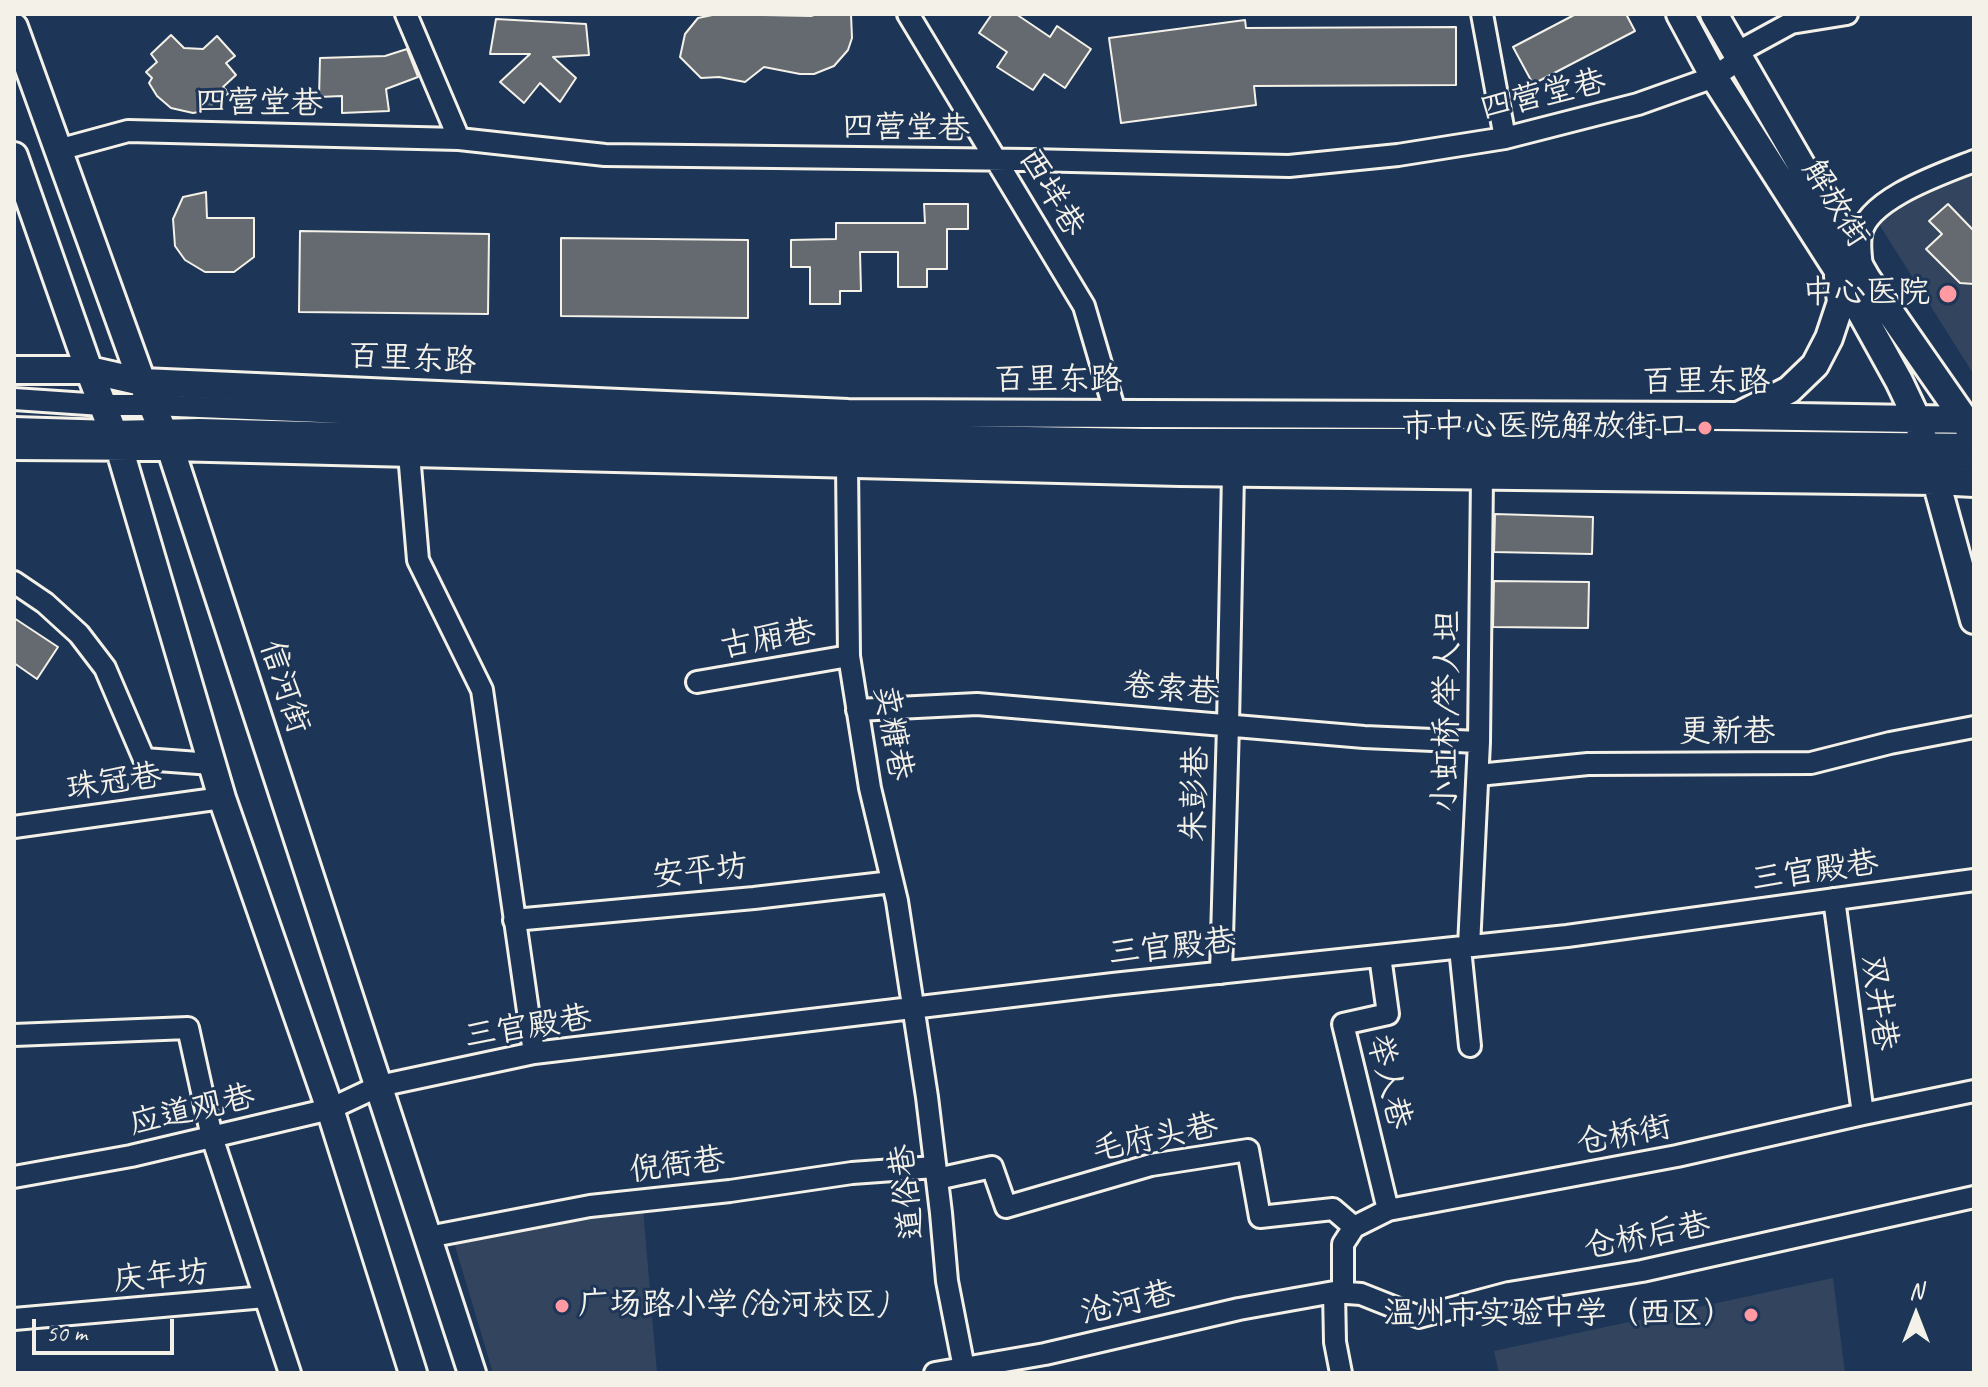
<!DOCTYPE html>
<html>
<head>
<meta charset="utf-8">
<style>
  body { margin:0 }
  #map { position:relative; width:1988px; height:1387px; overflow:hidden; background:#1d3557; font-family:Caveat,sans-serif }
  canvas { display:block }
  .frame { position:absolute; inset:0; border:16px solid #f4f1e8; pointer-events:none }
  .north { position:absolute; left:1876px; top:1275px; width:80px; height:80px; -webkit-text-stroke:6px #1d3557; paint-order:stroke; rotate:0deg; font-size:22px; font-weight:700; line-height:32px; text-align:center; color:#f4f1e8 }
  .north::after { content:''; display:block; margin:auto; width:28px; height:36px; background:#f4f1e8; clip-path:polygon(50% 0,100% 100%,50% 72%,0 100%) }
  .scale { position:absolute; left:32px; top:1319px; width:142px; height:36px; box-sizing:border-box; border:4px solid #f4f1e8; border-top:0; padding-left:10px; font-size:24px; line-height:28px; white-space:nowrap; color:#f4f1e8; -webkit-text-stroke:6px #1d3557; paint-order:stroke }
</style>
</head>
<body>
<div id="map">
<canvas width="1988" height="1387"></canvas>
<div class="frame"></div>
<div class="north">N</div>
<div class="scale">50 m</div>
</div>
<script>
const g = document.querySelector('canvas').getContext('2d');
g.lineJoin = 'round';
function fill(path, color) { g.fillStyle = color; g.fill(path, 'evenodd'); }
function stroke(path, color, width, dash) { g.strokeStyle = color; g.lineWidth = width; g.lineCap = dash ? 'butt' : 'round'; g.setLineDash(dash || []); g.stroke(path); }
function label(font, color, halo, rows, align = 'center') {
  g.font = font + ' Caveat,"LXGW WenKai TC",sans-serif'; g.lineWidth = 6; g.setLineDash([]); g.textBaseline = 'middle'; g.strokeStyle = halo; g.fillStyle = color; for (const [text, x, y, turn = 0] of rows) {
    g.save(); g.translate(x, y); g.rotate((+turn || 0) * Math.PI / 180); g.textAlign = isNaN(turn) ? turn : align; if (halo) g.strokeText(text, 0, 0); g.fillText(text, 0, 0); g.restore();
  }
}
fill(new Path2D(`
  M1974 161V375L1872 213Z
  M643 1209 657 1373H493L453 1239Z
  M1833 1278 1845 1373H1499L1494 1351Z`), '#33455e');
const building = new Path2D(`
  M717 14 811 16 817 14H851L852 38 848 50 834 66 814 74H800L764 67 745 82 719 77 701 78 680 57 685 34 698 18Z
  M992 14H1016L1050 37 1057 26 1091 49 1065 88 1044 74 1033 90 997 67 1007 52 979 33Z
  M1576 14H1626L1635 31 1533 84 1513 47Z
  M496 19 586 24 589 55 553 57 576 78 560 102 540 83 524 103 500 82 530 54H490Z
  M1245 20 1246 28 1456 27V85L1254 86 1256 105 1121 123 1109 38Z
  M171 35 184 48 203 49 217 36 235 56 226 63 236 75 223 87 229 93 204 111 193 113 171 108 157 96 149 83 152 78 146 72 157 62 151 54Z
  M407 49 418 77 386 89 389 111 342 113V96L319 97 320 58 385 56Z
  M206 192 207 218H254V257L234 272H205L185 260 175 246 173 219 183 197Z
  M924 204H968V229H947V269H927V287H898V252H860L861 291H840V304H810V267H791V240L836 239V223H925Z
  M1948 204 1974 231V284L1960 283 1926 249 1942 234 1929 221Z
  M300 231 489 234 488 314 299 312Z
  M561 238 748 240V318L561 316Z
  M1495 514 1593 517 1592 554 1494 552Z
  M1494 581 1589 582 1588 628 1493 627Z
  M14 618 58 647 37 679 14 663Z`);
fill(building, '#656a70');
stroke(building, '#f4f1e8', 2);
const minor = new Path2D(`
  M406 14 459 139
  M908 14 1084 306 1116 415
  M1482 14 1505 138
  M1736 53 1791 23 1847 14
  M58 150 128 131 459 139 605 155 1028 160 1289 166 1398 155 1505 138 1638 104 1714 77 1740 59
  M1862 267C1861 257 1859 245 1861 235 1866 199 1944 173 1974 161
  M14 399 102 405H152L848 434 1145 439H1533L1974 444
  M14 428 112 431 199 429 1180 456 1974 460
  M409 454 418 560 482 690 534 1053
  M847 464 849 656 870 788 897 901 927 1097 941 1213 947 1281 964 1368
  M14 582 45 603 79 634 105 668 144 759 212 764
  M697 682 849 656
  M857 710 977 704 1364 737 1479 742
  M1478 775 1588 764 1811 763 1890 743 1974 727
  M14 827 222 798
  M1834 899 1863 1114
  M514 920 754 898 892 882
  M1469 946 1479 742 1482 477
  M1460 948 1470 1046
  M1380 956 1388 1014 1343 1024 1388 1210
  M1221 973 1228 725 1233 473
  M14 1035 188 1028 212 1137 290 1373
  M14 1177 131 1156 330 1109 379 1086 534 1053 1113 984 1567 936 1974 880
  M937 1179 992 1167 1006 1207 1151 1165 1248 1150 1260 1217 1333 1209 1354 1227
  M428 1237 590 1206 730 1191 852 1173 935 1167
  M1334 1292 1335 1342 1341 1373
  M1343 1293V1244L1354 1227 1388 1210 1677 1156 1863 1114 1974 1091
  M14 1319 265 1297
  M935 1373 1045 1354 1239 1309 1334 1292 1361 1294 1419 1317 1509 1293 1642 1271 1974 1197`);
const major = new Path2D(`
  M1680 14 1714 77 1837 269 1899 381 1917 419 1936 481 1974 620
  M1714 14 1867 279 1965 420 1974 441
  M14 27 142 382 170 447 472 1373
  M14 156 89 370 119 447 222 798 330 1109 413 1373
  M14 370H89L142 382 848 413 1737 416 1974 420
  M1740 415 1789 390 1815 365 1829 338 1841 302 1838 276
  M14 446 170 447 1180 472 1936 481 1974 483`);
stroke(minor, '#f4f1e8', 26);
stroke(major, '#f4f1e8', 32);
stroke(minor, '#1d3557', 20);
stroke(major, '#1d3557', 26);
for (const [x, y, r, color] of [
  [1948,294,10,"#ff9aa2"],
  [1705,428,8,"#ff9aa2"],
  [562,1306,8,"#ff9aa2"],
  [1751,1315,8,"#ff9aa2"]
]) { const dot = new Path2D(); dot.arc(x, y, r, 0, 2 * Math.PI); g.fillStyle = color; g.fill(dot); stroke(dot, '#1d3557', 3); }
label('32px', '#f4f1e8', '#1d3557', [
  ["四营堂巷",1543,96,-13],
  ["四营堂巷",259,104,1],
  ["四营堂巷",906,129,1],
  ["西垟巷",1051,193,59],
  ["解放街",1835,204,58],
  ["百里东路",412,360,3],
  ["百里东路",1058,381],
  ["百里东路",1706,383],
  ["古厢巷",768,640,-10],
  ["信河街",284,687,72],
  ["卷索巷",1171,690,5],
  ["小虹桥/举人坦",1448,711,-89],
  ["卖糖巷",892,733,80],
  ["更新巷",1727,733],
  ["珠冠巷",114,783,-8],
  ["朱彭巷",1196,794,-88],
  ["安平坊",700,872,-6],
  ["三官殿巷",1815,872,-8],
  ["三官殿巷",1172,948,-6],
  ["双井巷",1878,1003,82],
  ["三官殿巷",528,1028,-9],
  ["举人巷",1388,1082,76],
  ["应道观巷",192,1111,-13],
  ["仓桥街",1624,1136,-11],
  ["毛府头巷",1155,1139,-12],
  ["倪衙巷",677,1166,-7],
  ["道俗巷",908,1192,-97],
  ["仓桥后巷",1647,1237,-11],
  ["庆年坊",161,1277,-5],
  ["沧河巷",1128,1304,-13]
]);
label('32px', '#f4f1e8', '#1d3557', [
  ["中心医院",1930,294],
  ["市中心医院解放街口",1689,428],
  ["广场路小学(沧河校区)",578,1306,"left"],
  ["温州市实验中学（西区）",1735,1315]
], 'right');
</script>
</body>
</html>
